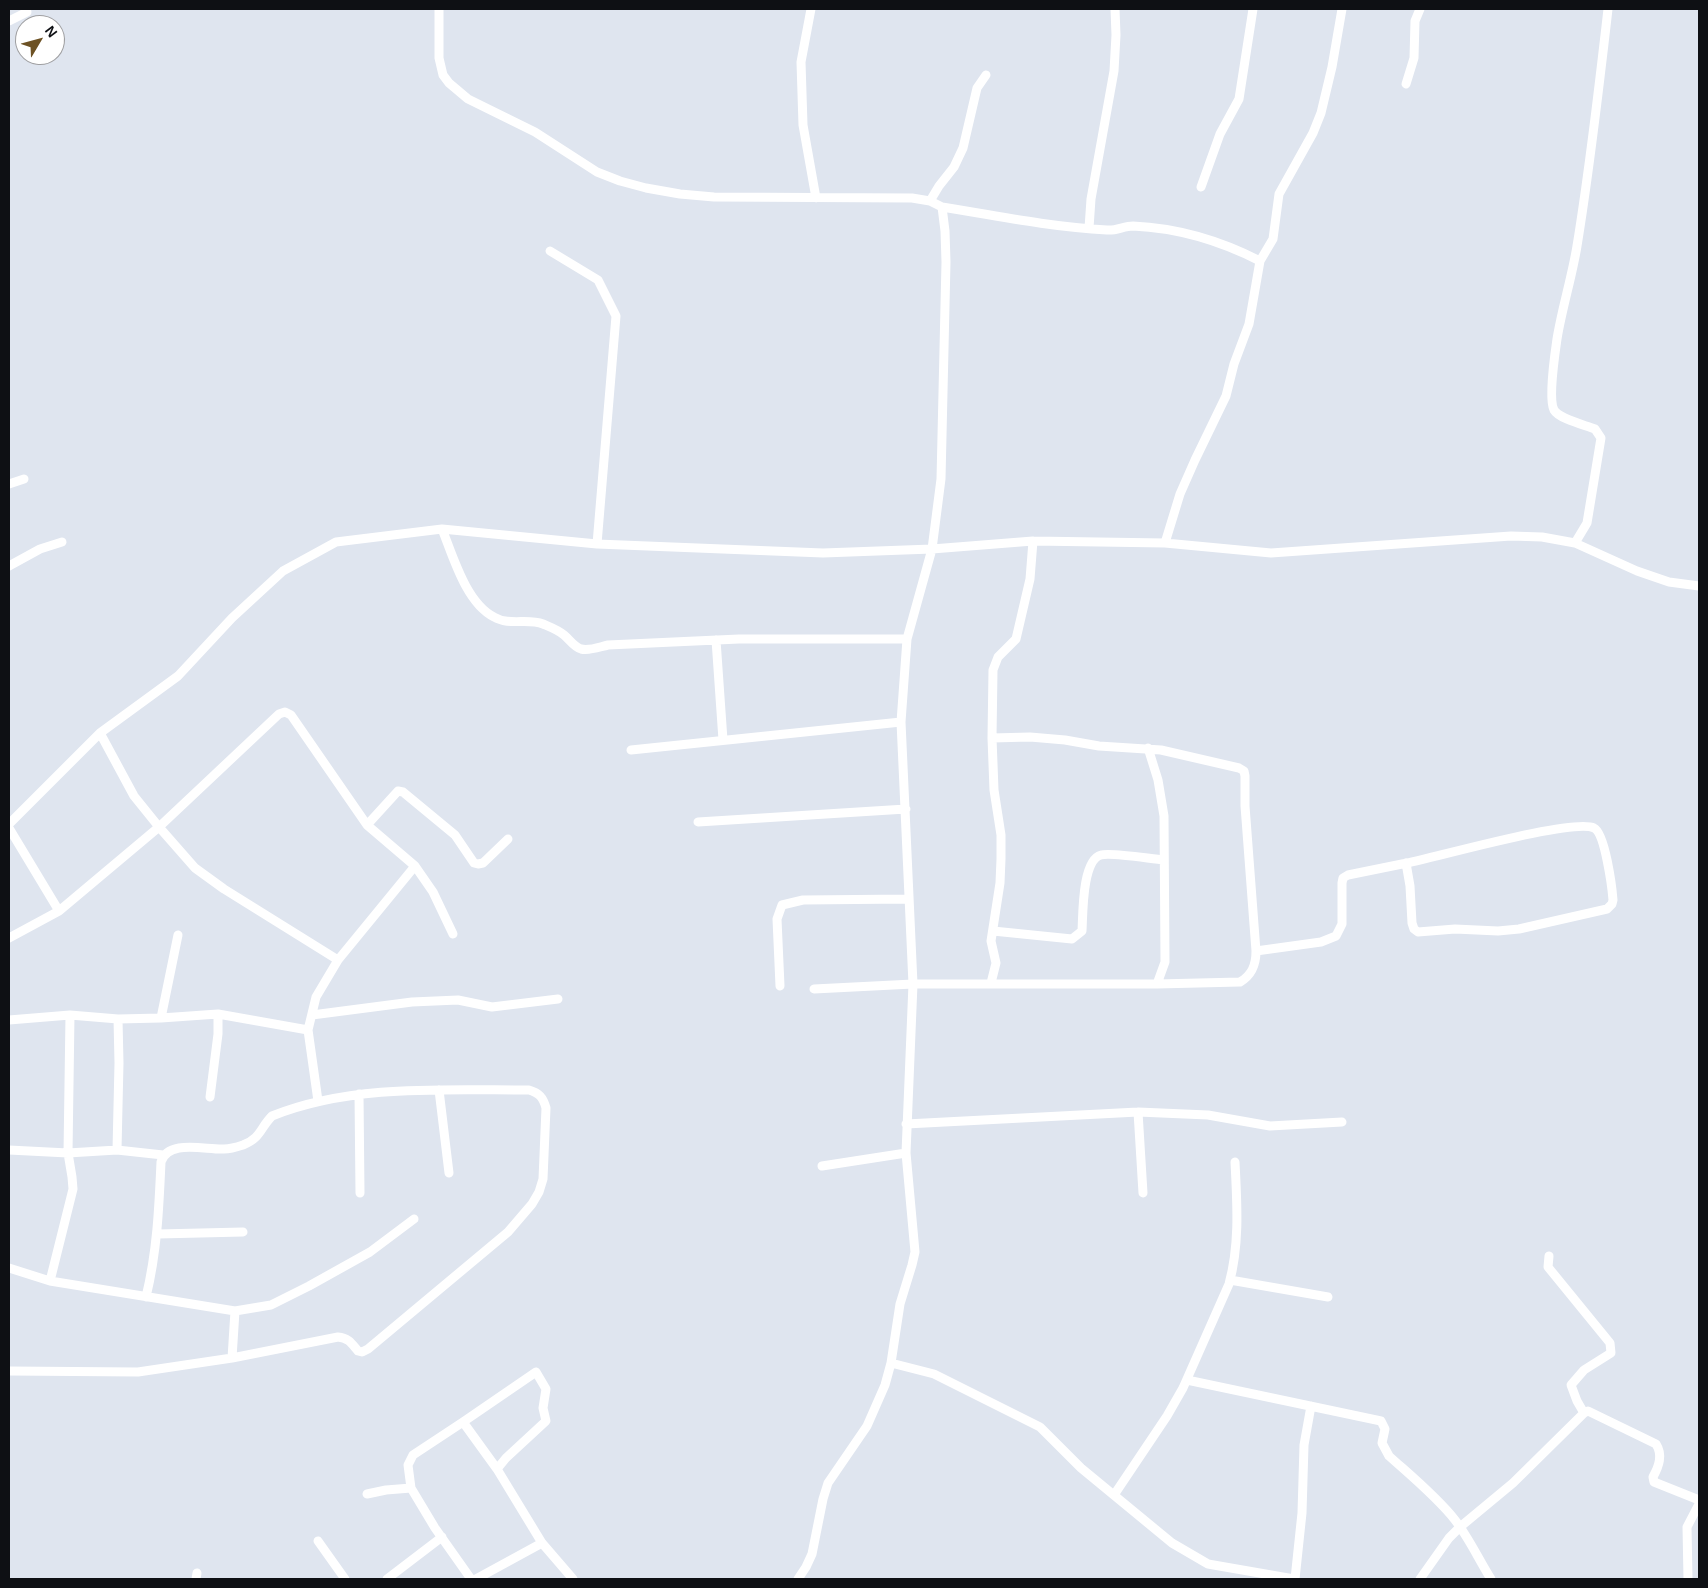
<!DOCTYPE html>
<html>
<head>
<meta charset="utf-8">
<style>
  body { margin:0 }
  #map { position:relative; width:1708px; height:1588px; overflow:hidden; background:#dfe5ef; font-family:Helvetica,sans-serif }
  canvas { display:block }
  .frame { position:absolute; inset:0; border:10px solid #0e1014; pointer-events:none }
  .north { position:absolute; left:15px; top:15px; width:50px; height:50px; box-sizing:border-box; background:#fff; border:1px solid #9f9fa1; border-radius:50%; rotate:53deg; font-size:14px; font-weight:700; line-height:20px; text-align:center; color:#0e1014 }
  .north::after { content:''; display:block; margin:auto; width:18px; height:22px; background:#6d5224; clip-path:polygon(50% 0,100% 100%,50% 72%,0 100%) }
</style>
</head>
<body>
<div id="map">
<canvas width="1708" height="1588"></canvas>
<div class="frame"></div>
<div class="north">N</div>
</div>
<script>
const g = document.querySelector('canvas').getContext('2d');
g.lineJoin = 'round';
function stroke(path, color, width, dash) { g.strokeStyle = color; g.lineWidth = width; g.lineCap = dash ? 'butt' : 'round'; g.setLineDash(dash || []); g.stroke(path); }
stroke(new Path2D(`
  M439 9V58L443 75 449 83 468 99 535 132 597 172 620 181 646 188 680 194 714 197 912 198 930 201 942 207 945 231 946 262 941 479 932 549 907 639 901 722 913 984 906 1153 915 1252 912 1265 900 1304 891 1363 885 1385 867 1426 828 1483 823 1499 812 1554 806 1567 798 1579
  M811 9 801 62 803 125 816 198
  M9 21 27 12
  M1406 84 1414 58 1415 21 1420 9
  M1201 187 1220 134 1239 99 1253 9
  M930 201 939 186 954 167 963 148 977 88 986 75
  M942 207C997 216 1052 227 1107 230 1116 231 1124 226 1133 226 1178 228 1221 241 1260 261
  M1089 228 1091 199 1114 71 1116 35 1115 9
  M550 251 598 280 616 316 597 544
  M9 484 24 479
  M442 529C453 556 466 603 494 617 509 626 528 618 543 624 550 627 558 630 564 635 569 639 574 647 581 649 590 651 599 647 608 645L739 639H907
  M1165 543 1180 494 1195 460 1226 396 1234 364 1249 324 1260 261 1273 239 1279 194 1313 133 1321 113 1332 67 1342 9
  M1575 543 1587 523 1601 438 1595 429C1585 425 1559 419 1554 410 1548 399 1555 353 1557 339 1562 308 1572 277 1577 246 1590 167 1599 88 1608 9
  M9 566 40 549 62 542
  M716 640 723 740
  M100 733 134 796 159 827 195 868 224 889 338 960
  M1148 748 1158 780 1164 816 1165 962 1157 984
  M631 750 901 722
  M698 822 906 809
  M9 824 100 733 178 676 232 618 283 571 336 542 442 529 597 544 823 553 932 549 1033 541 1165 543 1271 553 1511 536 1542 537 1575 543 1637 571 1669 582 1699 586
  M367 825 398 791 403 792 455 835 474 863 478 864 483 863 508 839
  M9 828 59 911
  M993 931 1072 939 1082 931C1083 914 1082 860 1101 855 1111 852 1151 859 1164 860
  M9 938 59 911 159 827 279 714 285 712 291 715 367 825 415 866 433 892 453 934
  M1256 951 1321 942 1336 936 1342 924V883L1343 878 1348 875C1367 871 1388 867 1407 863 1437 857 1574 818 1594 828 1605 833 1612 887 1613 900L1612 904 1607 909 1519 929 1498 931 1455 929 1418 932 1414 929 1412 923 1410 886 1406 863
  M991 983 996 963 991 941 1000 883 1001 859V835L994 790 992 738 993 670 998 657 1016 639 1030 579 1033 541
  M780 986 777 919 782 905 803 900 908 899
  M814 989 913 984H1157L1240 982C1252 975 1256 965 1256 951L1245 806V776L1244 771 1239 768 1161 750 1099 746 1065 740 1030 737 992 738
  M312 1015 412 1002 458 1000 492 1007 558 999
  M161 1018 178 935
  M9 1020 70 1015 118 1019 161 1018 218 1014 308 1030
  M439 1090 449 1173
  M359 1094 360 1193
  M210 1097 218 1034V1014
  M318 1101 308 1030 316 997 338 960 415 866
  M1138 1112 1143 1193
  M906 1124 1138 1112 1208 1115 1270 1126 1342 1122
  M9 1150 68 1153 117 1150 163 1155
  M117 1150 119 1063 118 1019
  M822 1166 906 1153
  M158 1234 243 1232
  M1549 1256 1548 1267 1610 1343 1611 1353 1584 1370 1571 1385 1577 1401 1584 1413
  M9 1268 50 1281 235 1311 271 1305 309 1286 370 1252 414 1219
  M1230 1280 1328 1297
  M50 1281 73 1189 72 1177 68 1153 70 1015
  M232 1358 235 1311
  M891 1363 934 1374 1040 1427 1081 1468 1172 1543 1208 1564 1294 1579
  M9 1371 138 1372 232 1358 338 1337C349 1338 352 1344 358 1351L362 1352 368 1349 508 1232 532 1204 539 1192 543 1179 546 1108C543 1097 539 1093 529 1090 445 1090 351 1084 272 1116 260 1128 261 1138 243 1145 237 1147 230 1149 224 1149 205 1150 168 1139 161 1162 159 1208 157 1252 146 1297
  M1187 1380 1381 1421 1385 1429 1382 1443 1389 1456C1410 1475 1437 1497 1455 1520 1469 1538 1479 1560 1491 1579
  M463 1422 497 1469 542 1543 573 1579
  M367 1494 386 1490 411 1488
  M1114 1495 1167 1416 1183 1388 1229 1284C1240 1244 1237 1203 1235 1162
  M318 1541 345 1579
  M196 1579 197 1573
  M387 1579 442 1537
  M471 1579 435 1528 411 1488 408 1465 413 1455 463 1422 536 1372 546 1389 543 1408 546 1421 506 1458 497 1469
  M476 1579 542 1543
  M1295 1579 1302 1513 1304 1445 1311 1406
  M1420 1579 1449 1538 1460 1527 1513 1483 1584 1413 1588 1411 1656 1444C1663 1455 1659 1466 1653 1477L1654 1482 1699 1500
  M1688 1579 1687 1527 1699 1504`), '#fff', 9);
</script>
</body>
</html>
